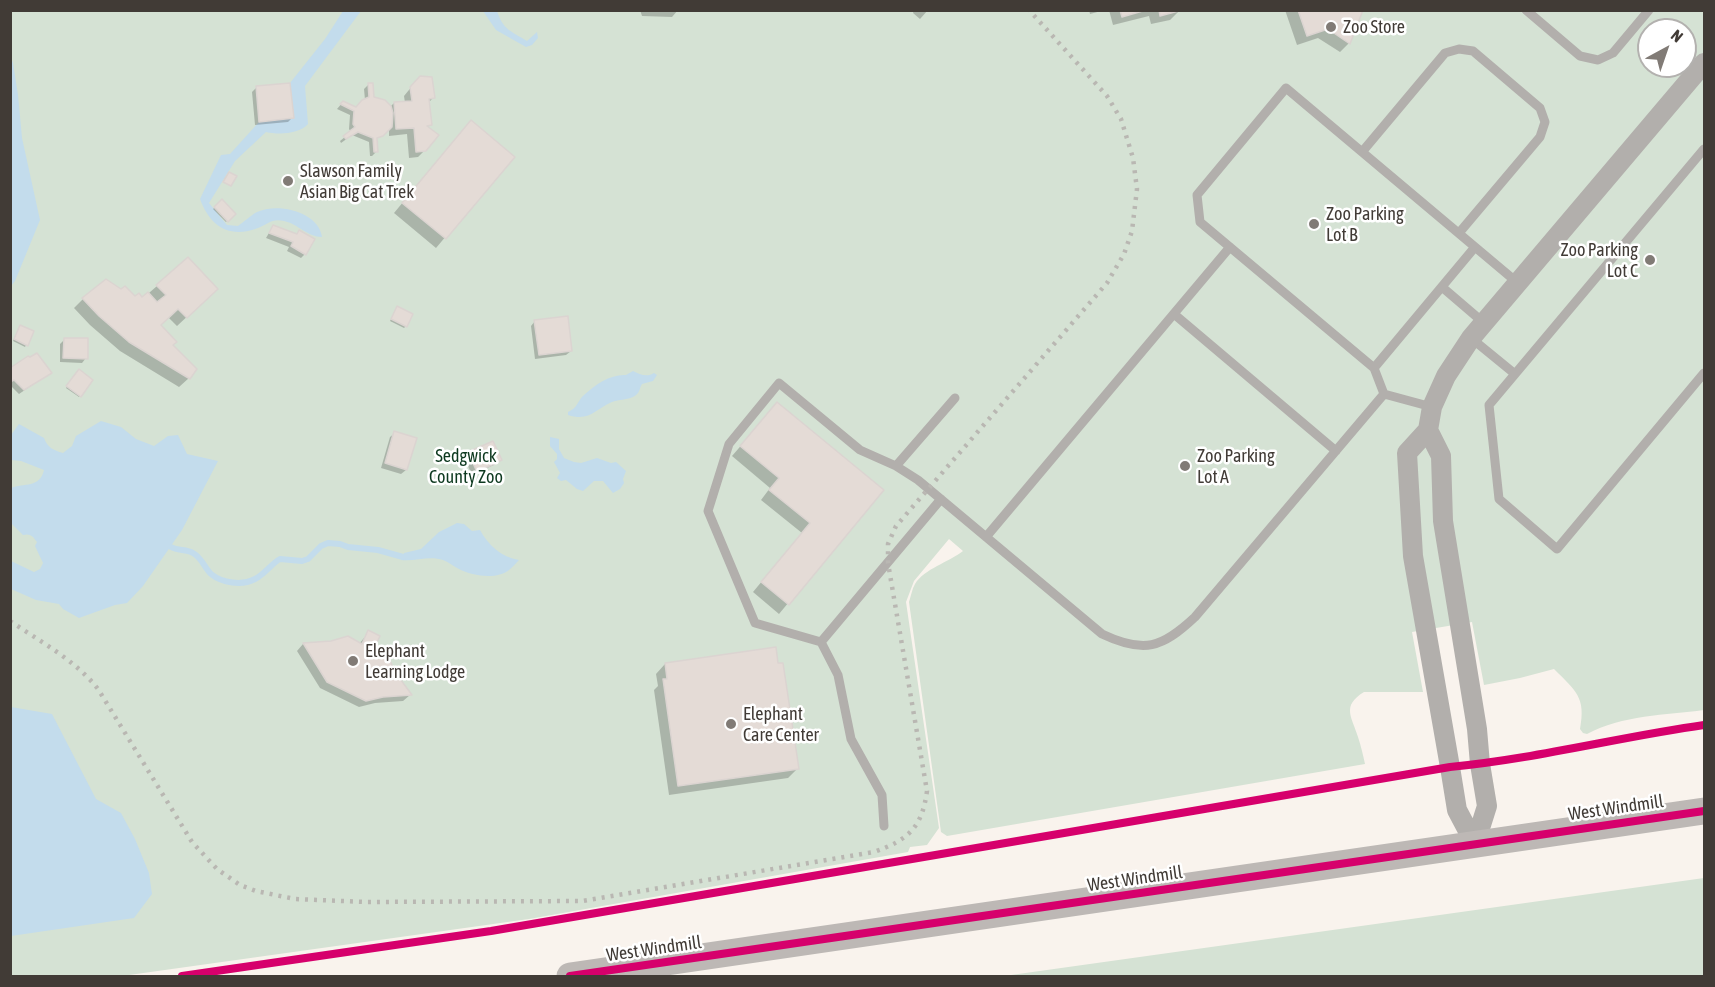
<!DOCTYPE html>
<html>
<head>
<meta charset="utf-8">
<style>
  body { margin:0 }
  #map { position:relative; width:1715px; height:987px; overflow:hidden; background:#f9f3ed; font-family:"Asap Condensed",sans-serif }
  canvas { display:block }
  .frame { position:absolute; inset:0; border:12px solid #413b36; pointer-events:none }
  .north { position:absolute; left:1637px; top:18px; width:60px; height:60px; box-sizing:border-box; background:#fff; border:2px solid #b3b1af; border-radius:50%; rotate:40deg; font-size:16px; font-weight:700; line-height:24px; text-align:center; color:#413b36 }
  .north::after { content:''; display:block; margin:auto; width:21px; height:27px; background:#817b76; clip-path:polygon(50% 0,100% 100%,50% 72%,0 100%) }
</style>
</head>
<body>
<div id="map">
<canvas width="1715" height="987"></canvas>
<div class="frame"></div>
<div class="north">N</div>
</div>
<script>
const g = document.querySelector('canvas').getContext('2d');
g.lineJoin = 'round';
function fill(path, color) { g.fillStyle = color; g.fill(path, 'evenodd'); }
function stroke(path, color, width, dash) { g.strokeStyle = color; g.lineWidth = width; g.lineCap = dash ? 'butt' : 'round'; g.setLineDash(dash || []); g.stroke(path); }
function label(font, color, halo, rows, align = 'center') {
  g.font = font + ' "Asap Condensed",sans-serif'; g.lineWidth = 5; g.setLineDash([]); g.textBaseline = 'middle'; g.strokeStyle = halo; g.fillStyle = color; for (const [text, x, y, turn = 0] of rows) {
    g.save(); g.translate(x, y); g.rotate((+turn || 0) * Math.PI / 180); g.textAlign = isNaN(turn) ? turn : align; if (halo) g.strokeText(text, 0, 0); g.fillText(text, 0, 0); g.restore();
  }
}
fill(new Path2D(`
  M10 11H1704V710C1666 715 1622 715 1587 734L1583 733 1580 729C1586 697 1576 691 1554 669L1520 678 1484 685 1472 622 1412 632 1423 692H1364C1341 706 1352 717 1358 737 1361 746 1363 755 1365 764L947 836 941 832 909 602C911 596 912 589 915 584 924 569 949 562 963 551L949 539 914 581 906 602 939 828 927 845 910 847 908 852 529 919 122 976H11ZM1649 30H1685V66H1649Z
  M1704 878V976H1004Z`), '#d5e2d4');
fill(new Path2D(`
  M343 11H361L305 86 308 124C299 134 279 135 266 132L235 161 209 203 227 225 238 226C244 222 251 215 257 212 278 202 319 212 322 237 308 237 298 224 284 221 272 218 268 224 258 228 229 239 210 226 200 199L221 155 230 154 259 122 294 118 290 83 325 39Z
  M483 11H497C503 30 511 31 527 41L537 32 538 38 532 45 526 47 496 30Z
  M11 58 13 63 18 95 22 138 40 220 15 281 11 286Z
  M633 371C639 374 647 378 654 373L657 375 653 381 642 384C640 387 640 390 638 393 633 400 620 399 612 402 595 409 590 422 568 415V412C578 408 577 401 584 395 596 384 611 374 626 375Z
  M101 421 121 427 136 439 154 446 168 436 178 435 187 454 218 461 182 530 143 586 127 603 115 605 79 618 63 609 59 604 36 600 11 589V561L34 572 40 569 43 563 35 546 37 542C33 536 30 533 23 535L11 523V488C24 483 40 488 44 470L21 461 11 460V435L19 424 44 438C48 448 53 450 63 453L72 446 76 436Z
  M550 437 559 439V449L564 458 574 462 581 463 597 458 611 463 616 462 626 471 623 479 624 483 620 489 613 493 603 481H594L583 491 577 489 566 480 561 481 557 478 560 473 554 462 557 459V454L550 446Z
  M457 523 464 524 472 531 480 530C488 545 501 557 519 560 516 563 513 567 509 570 497 580 472 576 459 569 454 567 449 562 443 560 429 555 415 562 401 560L404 553 421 549 439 532Z
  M11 707 52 714 96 799 121 813 135 839 149 873 152 894 134 918 11 936Z`), '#c3dcec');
fill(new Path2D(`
  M640 10H678L672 17 642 16Z
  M914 10H928L920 19 913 13Z
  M1089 10H1105L1090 14Z
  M1109 10H1180L1170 20 1151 24 1149 16 1113 25Z
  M1285 10H1362L1349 43 1340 52 1318 38 1297 45Z
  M369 84 373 98 390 107 394 103H405L404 96 413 85 433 98 428 103 430 124 427 128 425 150 418 157 409 158 407 134 389 136V129L376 139 377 151 372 156H370L369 142 352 135 341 143 340 141 351 132 349 129 350 115 337 109 343 102 356 108 365 100 364 89Z
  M256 88 292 118 288 122 255 125 252 92Z
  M462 131 513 157 436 248 394 213Z
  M222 201 234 214 226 222 213 209Z
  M273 226 296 236 305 254 301 258 287 251 289 247 266 238Z
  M157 286 207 298 177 326 168 317 159 326 189 378 179 387 120 351 90 325 74 308 83 299H142Z
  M396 310 406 326 404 328 390 321Z
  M535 321 571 351 566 355 535 359 531 326Z
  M19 328 26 345 25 347 13 341Z
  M65 339 86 358 82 363 60 362V344Z
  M10 370 50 373 19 394 10 385Z
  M77 373 80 396 79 397 66 388Z
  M777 404 882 490 779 614 753 592 802 533 761 500 770 488 732 456Z
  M395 433 415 439 406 470 401 474 381 468 390 437Z
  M468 453 500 460 496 464 472 475 464 457Z
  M369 632 372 650 393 672 410 695 403 701 375 703 359 707 320 688 297 651 303 644 332 642 359 644Z
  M665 664 797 769 788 778 669 795 654 690 658 686 656 674Z`), '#0003');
stroke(new Path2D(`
  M171 547C178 551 186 549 193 553 202 558 204 567 211 574 222 583 242 586 255 579 265 574 271 564 280 559L302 561 308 559 321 546 328 543 340 544 348 547 378 550 403 557`), '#c3dcec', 6);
const building = new Path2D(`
  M1120 10H1146L1122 17Z
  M1159 10H1182L1160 16Z
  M1298 10H1363L1350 44 1328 29 1307 36Z
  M420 76 432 77 435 98 429 99 432 125 427 126 439 135 426 151 416 152 414 128 396 129 394 102 412 101 410 87Z
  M290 83 294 118 259 122 256 86Z
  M368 83H373L374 97 385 100 391 106 393 113 392 127 383 136 377 138 378 152H374L373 138 358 132 346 139 343 136 355 127 353 124 354 111 340 104 343 101 356 107 362 100 369 97Z
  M471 120 515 157 446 239 402 203Z
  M229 172 237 176 231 186 223 182Z
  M222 199 236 214 228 222 214 207Z
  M273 225 297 234 299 230 315 239 306 255 291 246 293 242 269 233Z
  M188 257 218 289 187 318 178 309 161 325 177 342 173 345 197 369 190 379 129 342 99 316 82 298 106 279 121 289 125 286 135 296 139 293 142 297 148 292 157 302 166 295 156 285Z
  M397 306 413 314 407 327 391 319Z
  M568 316 572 351 539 355 534 320Z
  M20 325 34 331 28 346 14 339Z
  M64 338H88V359L63 358Z
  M37 353 52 373 24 390 14 380 10 382V368L28 356 30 357Z
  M79 369 93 380 81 397 66 386Z
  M777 402 884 490 789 605 761 582 810 523 769 490 779 478 740 446Z
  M394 431 417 438 407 470 385 463Z
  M493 441 502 460 477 472 468 452Z
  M368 630 380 636 374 649 388 656 395 672 412 695 383 697 366 701 327 682 303 643 331 641 348 636 362 644Z
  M776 647 778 663H783L799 769 678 786 663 679H667L665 663Z`);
fill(building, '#e4dbd6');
stroke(building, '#dbd4d1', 1.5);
stroke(new Path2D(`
  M1526 10 1580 56 1598 60 1613 53 1649 10
  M1704 149 1489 405 1499 499 1557 549 1704 373
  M1362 152 1445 53 1459 49 1473 51 1540 108 1545 122 1540 137 1459 233
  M1442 287 1484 323
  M1174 314 1336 451
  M1471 338 1515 374
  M1374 368 1475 247
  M1432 407 1384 394 1374 368 1200 222 1197 195 1286 88 1519 284
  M896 466 955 398
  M986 537 1230 247
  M821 642 755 623 708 511 729 444 779 383 860 450 896 466 918 480 1102 634C1144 654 1162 648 1195 617L1384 394
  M884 826 882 795 851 739 838 675 821 642 941 499`), '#b2afac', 9);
stroke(new Path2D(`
  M1428 430 1441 456 1443 521 1477 729 1480 764 1487 806 1475 844
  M1475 844 1457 810 1450 767 1413 556 1407 453 1428 430 1432 407 1446 376 1471 338 1704 63`), '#b2afac', 20);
stroke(new Path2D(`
  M570 976 1704 811`), '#bdb8b5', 27);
stroke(new Path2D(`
  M10 621C41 642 75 660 98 689L192 842 217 869 240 885 256 891 295 899 365 902 582 901 874 852C908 840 922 828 927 791L888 563V544L896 526 1107 283 1124 254 1132 231 1137 189 1133 158 1121 119 1107 96 1029 10`), '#b9b7b2', 4.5, [3, 6]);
stroke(new Path2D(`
  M182 976 491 931 1450 767C1535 759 1619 737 1704 725
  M570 976 1704 811`), '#d6006c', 8);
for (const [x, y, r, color] of [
  [1331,27,6,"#817b76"],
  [288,181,6,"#817b76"],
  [1314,224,6,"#817b76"],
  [1650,260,6,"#817b76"],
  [1185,466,6,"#817b76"],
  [353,661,6,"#817b76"],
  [731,724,6,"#817b76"]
]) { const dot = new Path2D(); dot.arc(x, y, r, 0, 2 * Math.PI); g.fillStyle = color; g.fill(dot); stroke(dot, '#fff', 2); }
label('18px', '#413b36', '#fff', [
  ["Zoo Store",1343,27],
  ["Slawson Family",300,171],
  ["Asian Big Cat Trek",300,192],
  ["Zoo Parking",1326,214],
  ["Lot B",1326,235],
  ["Zoo Parking",1638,250,"right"],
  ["Lot C",1638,271,"right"],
  ["Zoo Parking",1197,456],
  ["Lot A",1197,477],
  ["Elephant",365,651],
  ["Learning Lodge",365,672],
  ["Elephant",743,714],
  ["Care Center",743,735]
], 'left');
label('18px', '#0d391f', '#fff', [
  ["Sedgwick",466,456],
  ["County Zoo",466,477]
]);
label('18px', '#413b36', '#fff', [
  ["West Windmill",1616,808,-8],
  ["West Windmill",1135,879,-8],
  ["West Windmill",654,949,-8]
]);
</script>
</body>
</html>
